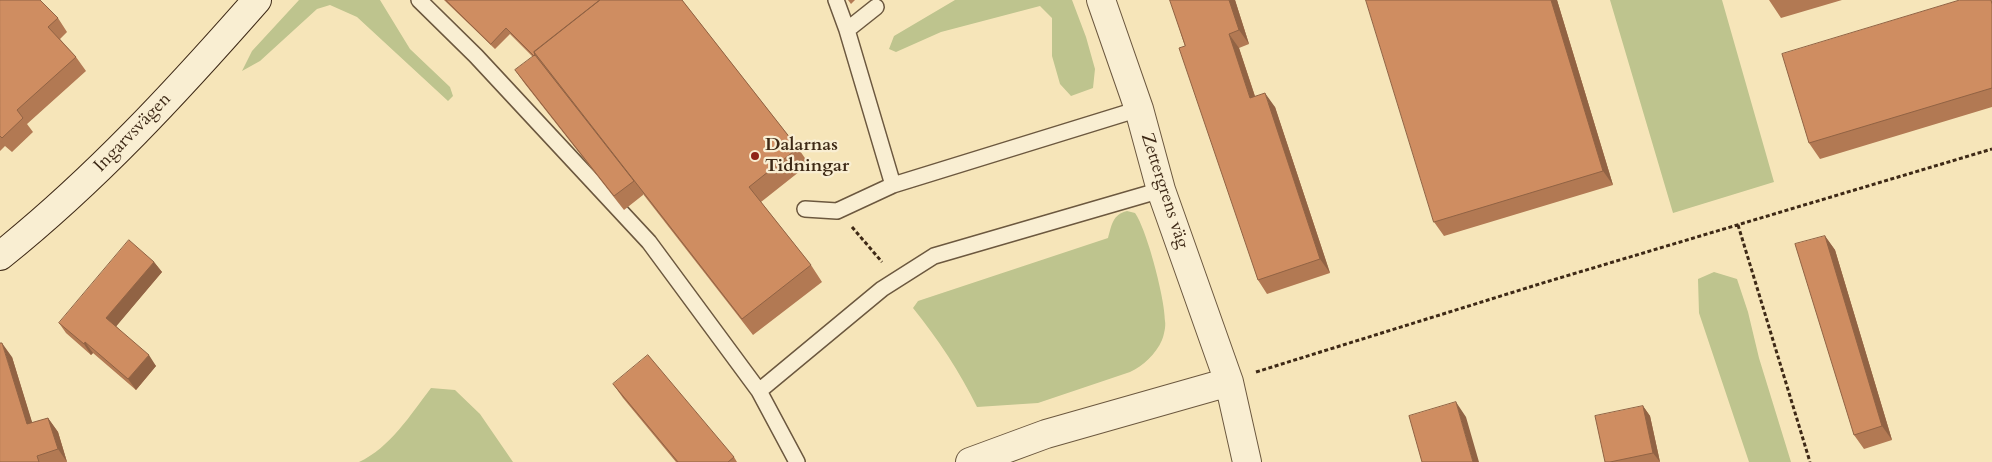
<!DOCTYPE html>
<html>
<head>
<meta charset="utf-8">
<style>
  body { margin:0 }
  canvas { display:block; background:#f6e5b9 }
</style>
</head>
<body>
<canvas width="1992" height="462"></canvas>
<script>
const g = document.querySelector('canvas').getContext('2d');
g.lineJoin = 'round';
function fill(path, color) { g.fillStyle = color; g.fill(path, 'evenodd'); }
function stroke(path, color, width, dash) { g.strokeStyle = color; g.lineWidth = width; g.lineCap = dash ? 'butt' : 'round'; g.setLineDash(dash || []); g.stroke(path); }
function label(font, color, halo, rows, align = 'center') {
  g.font = font + ' Cardo,serif'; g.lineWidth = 4.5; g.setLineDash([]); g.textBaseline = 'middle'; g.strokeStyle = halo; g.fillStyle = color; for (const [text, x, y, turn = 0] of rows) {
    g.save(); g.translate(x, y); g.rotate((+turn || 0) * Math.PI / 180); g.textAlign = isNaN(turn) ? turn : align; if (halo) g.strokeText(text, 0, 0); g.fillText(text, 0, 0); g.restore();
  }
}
fill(new Path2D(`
  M299 0H380L410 49 450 87 453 96 448 101 357 17 330 5 317 9 260 61 242 71 252 51Z
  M955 0H1072L1086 37 1095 69 1093 88 1071 96 1060 84 1052 56V18L1040 6 941 32 896 52 889 49 894 36Z
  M1610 0H1722L1774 182 1673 213Z
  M1127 211 1135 213C1147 230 1165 299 1165 321 1166 326 1164 335 1162 340 1156 354 1143 366 1130 372L1038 403 977 407C960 372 938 339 913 308L918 301 1108 238C1112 225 1112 215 1127 211Z
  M1714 272 1737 279 1748 312 1759 358 1791 462H1749L1699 313 1698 279Z
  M431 388 455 390 480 414 513 462H359C390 448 411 414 431 388Z`), '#bec48e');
const lane = new Path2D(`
  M419 0 476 56 649 242 759 391 797 462
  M836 0 847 30
  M876 7 847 30 893 185 1139 109
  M805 209 837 211 893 185
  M759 391 882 289 934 256 1161 190`);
const street = new Path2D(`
  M1101 0 1139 109 1161 190 1229 382 1247 462
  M970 462 1046 434 1229 382`);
const secondary = new Path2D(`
  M0 256C95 180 177 91 257 0`);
stroke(lane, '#6c583f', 18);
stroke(street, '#6c583f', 30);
stroke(secondary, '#3e2916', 30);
stroke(new Path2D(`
  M1738 225 1810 462
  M852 227 882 262
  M1256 372 1546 282 1992 149`), '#3e2916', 3, [4, 2.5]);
stroke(lane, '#f9eed2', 15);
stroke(street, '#f9eed2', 28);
stroke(secondary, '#f9eed2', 28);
fill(new Path2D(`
  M0 0 58 18 67 32 60 39 76 57 86 71 27 124 33 132 12 152 5 146 0 151Z
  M444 0H682L798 148 809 164 761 202 811 265 822 282 753 335 643 194V195L624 210 525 84 515 70 533 57 510 34 495 49Z
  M848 0H855L851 4Z
  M1170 0H1235L1249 44 1239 48 1255 96 1275 107 1330 273 1267 294 1258 280 1185 46Z
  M1366 0H1557L1613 185 1444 236 1434 222Z
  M1769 0H1842L1781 18Z
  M1992 0V107L1820 159 1809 143Z
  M1825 236 1835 250 1892 440 1864 449 1854 435Z
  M154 262 162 272 116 326 156 366 136 390 93 353 91 355 66 333 59 323Z
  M12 357 32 423 48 418 58 432 67 462H0Z
  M613 384 734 457 737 462H676L623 398Z
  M1643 406 1650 416 1660 462H1605Z`), '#b27953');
fill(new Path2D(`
  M1229 0H1235L1249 44 1239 30Z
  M1551 0H1557L1613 185 1603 171Z
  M1229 34 1239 48 1260 112 1250 98Z
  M1265 93 1275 107 1330 273 1320 259Z
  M1825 236 1835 250 1892 440 1882 426Z
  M154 262 162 272 114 329 106 318Z
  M85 342 93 353 91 355 84 344Z
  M2 343 12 357 37 438 27 424Z
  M149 355 156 366 136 390 128 379Z
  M1456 402 1466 417 1479 462H1473Z
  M1643 406 1650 416 1660 462 1653 453Z
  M48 418 58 432 67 462 58 449Z`), '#916344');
const building = new Path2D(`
  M0 0H40L58 18 48 27 76 57 17 110 23 118 2 138 0 136Z
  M446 0H600L534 52 535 55 534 56 506 28 491 44Z
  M600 0H682L798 148 749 187 811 265 742 319 534 52Z
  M1170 0H1229L1239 30 1229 34 1250 98 1265 93 1320 259 1258 280 1179 48 1185 46Z
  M1366 0H1551L1603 171 1434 222Z
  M1960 0H1991L1992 4V88L1809 143 1782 54Z
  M535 55 634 181 614 196 515 70Z
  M1825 236 1882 426 1854 435 1795 244Z
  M129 240 154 262 106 318 149 355 128 379 85 342 84 344 59 323Z
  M0 343H2L27 424 48 418 58 449 37 456 39 462H0Z
  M648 355 734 457 728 462H678L613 384Z
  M1456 402 1473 462H1422L1409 416Z
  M1643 406 1653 453 1610 462H1605L1595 416Z`);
fill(building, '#cf8d61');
stroke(building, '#916344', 1);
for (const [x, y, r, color] of [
  [755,156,5,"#8f2418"]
]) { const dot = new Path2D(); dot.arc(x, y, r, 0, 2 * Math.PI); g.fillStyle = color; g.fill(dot); stroke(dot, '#f9eed2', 2); }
label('18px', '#3e2916', '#f9eed2', [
  ["Ingarvsvägen",133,133,-46],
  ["Zettergrens väg",1164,191,72]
]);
label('bold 18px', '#3e2916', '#f9eed2', [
  ["Dalarnas",765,146],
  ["Tidningar",765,167]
], 'left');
</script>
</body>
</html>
